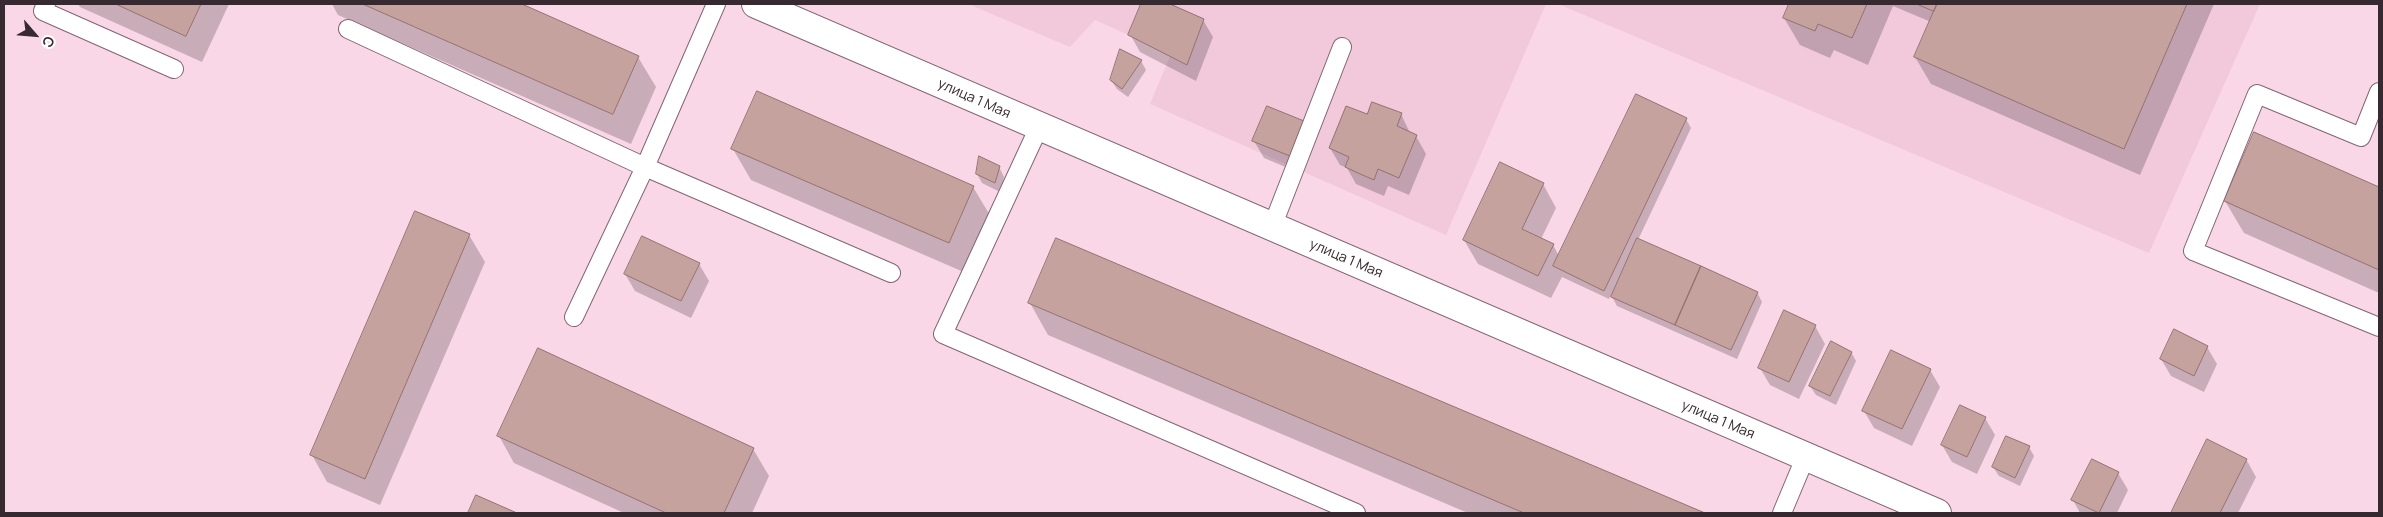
<!DOCTYPE html>
<html>
<head>
<meta charset="utf-8">
<style>
  body { margin:0 }
  #map { position:relative; width:2383px; height:517px; overflow:hidden; background:#fad7e6; font-family:Manrope,sans-serif }
  canvas { display:block }
  .frame { position:absolute; inset:0; border:5px solid #36292f; pointer-events:none }
  .north { position:absolute; left:10px; top:10px; width:50px; height:50px; -webkit-text-stroke:4px #fff; paint-order:stroke; rotate:117deg; font-size:14px; font-weight:700; line-height:20px; text-align:center; color:#36292f }
  .north::after { content:''; display:block; margin:auto; width:18px; height:22px; background:#36292f; clip-path:polygon(50% 0,100% 100%,50% 72%,0 100%) }
</style>
</head>
<body>
<div id="map">
<canvas width="2383" height="517"></canvas>
<div class="frame"></div>
<div class="north">С</div>
</div>
<script>
const g = document.querySelector('canvas').getContext('2d');
g.lineJoin = 'round';
function fill(path, color) { g.fillStyle = color; g.fill(path, 'evenodd'); }
function stroke(path, color, width, dash) { g.strokeStyle = color; g.lineWidth = width; g.lineCap = dash ? 'butt' : 'round'; g.setLineDash(dash || []); g.stroke(path); }
function label(font, color, halo, rows, align = 'center') {
  g.font = font + ' Manrope,sans-serif'; g.lineWidth = 4.5; g.setLineDash([]); g.textBaseline = 'middle'; g.strokeStyle = halo; g.fillStyle = color; for (const [text, x, y, turn = 0] of rows) {
    g.save(); g.translate(x, y); g.rotate((+turn || 0) * Math.PI / 180); g.textAlign = isNaN(turn) ? turn : align; if (halo) g.strokeText(text, 0, 0); g.fillText(text, 0, 0); g.restore();
  }
}
fill(new Path2D(`
  M968 4H1546L1446 235 1150 104 1171 54 1095 20 1070 47Z
  M1558 4H2260L2149 253Z`), '#f2c9db');
fill(new Path2D(`
  M78 4H229L202 62 80 7Z
  M332 4H519L638 57 656 87 631 144 338 15Z
  M1142 4H1167L1203 20 1213 37 1196 81 1140 52 1130 34Z
  M1790 4H2214L2140 175 1931 84 1915 57 1931 22 1893 6 1868 65 1834 50 1830 58 1800 45 1784 18Z
  M1141 61 1146 70 1128 97 1117 89 1111 80Z
  M1401 114 1410 133 1416 136 1426 154 1409 195 1388 186 1384 196 1356 184 1347 168 1340 165 1330 148 1368 116Z
  M1686 119 1691 128 1638 240 1757 292 1762 302 1737 359 1617 306 1611 295 1609 299 1562 277 1551 298 1478 264 1464 240 1543 184 1556 208 1541 239 1553 245 1559 256Z
  M1304 122 1300 173 1264 158 1254 141Z
  M2255 134 2379 189V293L2244 233 2225 201Z
  M733 149 973 187 991 217 966 273 751 180Z
  M999 167 1004 177 1000 192 982 183 977 174Z
  M469 235 485 262 380 505 327 482 312 455Z
  M1056 240 1702 513H1468L1048 335 1030 303Z
  M699 264 709 281 691 318 635 291 625 274Z
  M1815 326 1825 344 1799 399 1770 385 1760 368Z
  M2207 347 2217 364 2204 392 2171 376 2161 359Z
  M1851 352 1856 361 1836 405 1816 395 1810 386Z
  M1930 370 1940 387 1912 446 1874 428 1864 411Z
  M1985 418 1995 435 1977 474 1952 462 1942 445Z
  M499 436 753 449 769 476 752 513H624L514 463Z
  M2207 441 2246 459 2256 477 2238 513H2173Z
  M2029 447 2034 456 2020 486 1999 476 1993 467Z
  M2118 473 2128 490 2117 513H2080L2073 500Z`), '#0003');
const building = new Path2D(`
  M116 4H201L186 36Z
  M363 4H522L639 56 613 114Z
  M1141 4H1170L1204 19 1187 65 1128 35Z
  M1789 4H1867L1852 38 1818 24 1815 31 1783 18Z
  M1917 4H1937L1934 11Z
  M1937 4H2187L2124 149 1914 57Z
  M1120 49 1142 60 1122 89 1110 80Z
  M757 91 974 186 949 243 731 149Z
  M1636 94 1687 118 1604 291 1553 266Z
  M1372 102 1402 113 1397 126 1417 135 1399 178 1378 169 1374 180 1358 173 1345 167 1349 157 1329 148 1346 106 1367 114Z
  M1267 106 1304 121 1290 156 1252 141Z
  M2254 132 2379 187V270L2224 201Z
  M979 156 1000 166 995 183 976 174Z
  M1500 162 1544 183 1522 229 1554 244 1538 276 1463 240Z
  M415 211 470 234 365 479 310 455Z
  M642 236 700 263 681 301 624 274Z
  M1056 238 1705 513H1524L1028 303Z
  M1637 238 1701 266 1675 325 1611 297Z
  M1701 266 1758 292 1731 350 1675 325Z
  M1784 310 1816 325 1789 382 1758 368Z
  M2174 329 2208 346 2194 376 2160 359Z
  M1831 341 1852 352 1830 396 1809 386Z
  M538 348 754 448 724 513H666L497 436Z
  M1891 350 1931 369 1902 429 1862 411Z
  M1960 405 1986 417 1967 457 1941 445Z
  M2006 436 2030 446 2015 478 1992 467Z
  M2207 439 2247 459 2220 513H2171Z
  M2092 459 2119 472 2099 513 2071 500Z
  M476 495 517 513H468Z`);
fill(building, '#c6a29f');
stroke(building, '#947270', 1);
const service = new Path2D(`
  M46 4 43 11 174 69
  M716 4 645 167 891 273
  M348 29 645 167 574 317
  M2379 92 2361 137 2257 94 2193 251 2379 327
  M1039 127 943 334 1356 513
  M1272 227 1342 47
  M1782 513 1805 458`);
const tertiary = new Path2D(`
  M756 4 1937 513`);
stroke(service, '#826572', 20);
stroke(tertiary, '#826572', 30);
stroke(service, '#fff', 18);
stroke(tertiary, '#fff', 28);
label('14px', '#36292f', '#fff', [
  ["улица 1 Мая",974,99,24],
  ["улица 1 Мая",1346,259,23],
  ["улица 1 Мая",1718,420,23]
]);
</script>
</body>
</html>
